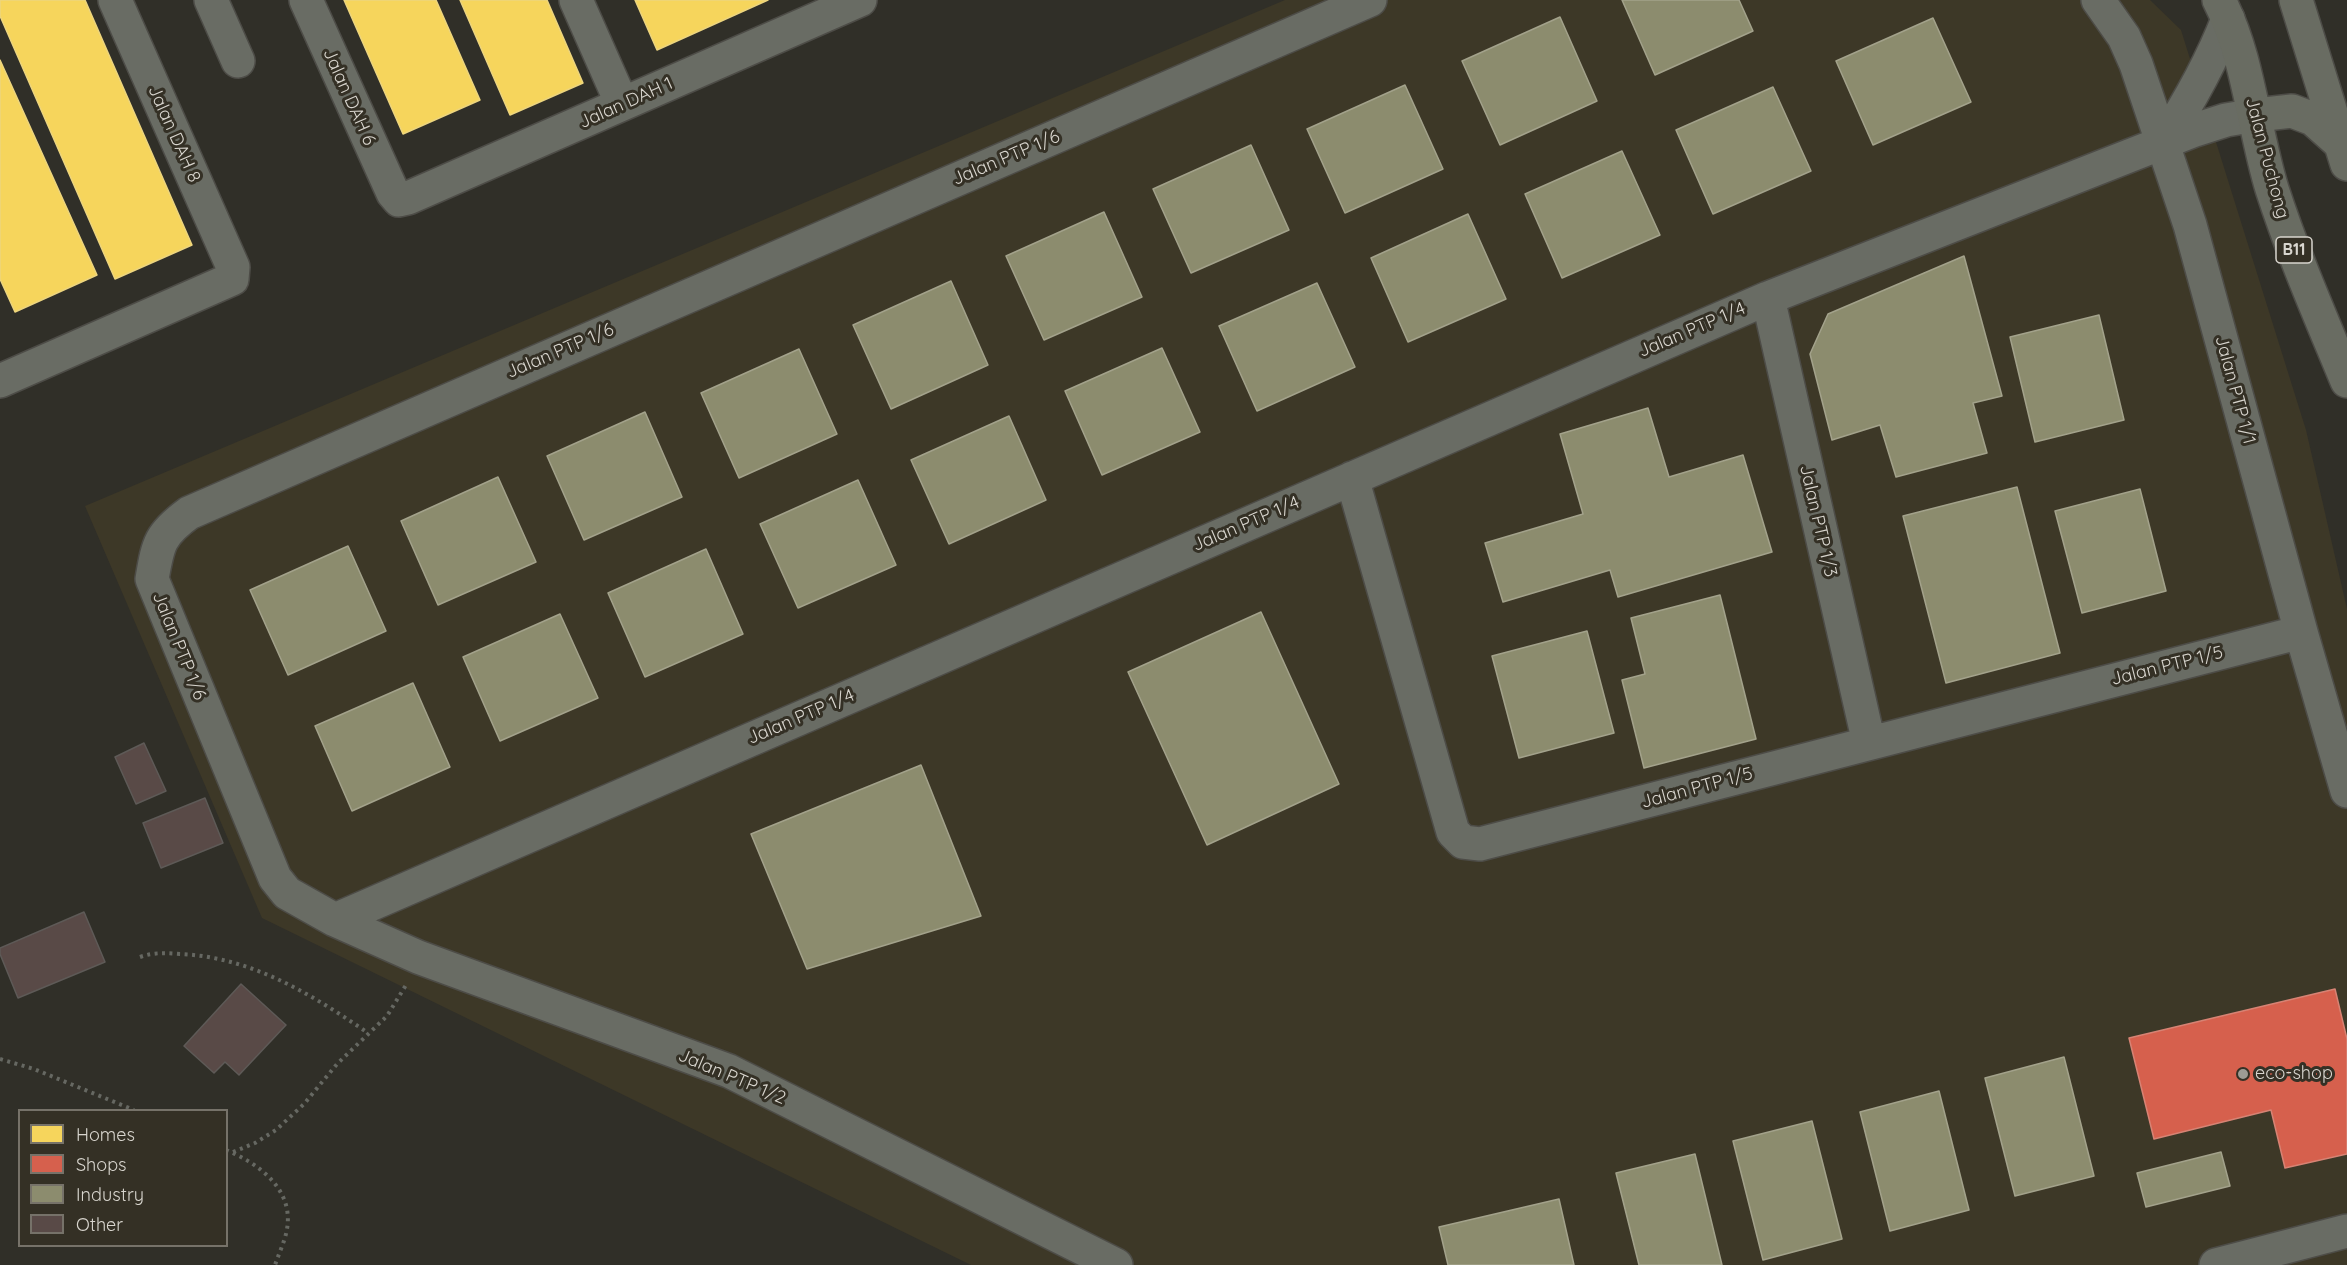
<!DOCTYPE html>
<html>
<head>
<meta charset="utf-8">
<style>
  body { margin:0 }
  #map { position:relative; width:2347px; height:1265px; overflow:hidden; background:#302f28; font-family:Quicksand,sans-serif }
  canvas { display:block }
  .legend { position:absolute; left:18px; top:1109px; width:210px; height:138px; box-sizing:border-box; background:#343025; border:2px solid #767269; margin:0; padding:8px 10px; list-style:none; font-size:18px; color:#d8d5ce }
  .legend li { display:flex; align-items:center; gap:12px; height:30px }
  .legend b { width:30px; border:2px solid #767269 }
</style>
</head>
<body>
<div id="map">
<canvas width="2347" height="1265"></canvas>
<ul class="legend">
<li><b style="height:16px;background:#f6d55c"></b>Homes</li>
<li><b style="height:16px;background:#d6604d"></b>Shops</li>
<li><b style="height:16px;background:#8c8c6e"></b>Industry</li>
<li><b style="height:16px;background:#594a47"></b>Other</li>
</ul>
</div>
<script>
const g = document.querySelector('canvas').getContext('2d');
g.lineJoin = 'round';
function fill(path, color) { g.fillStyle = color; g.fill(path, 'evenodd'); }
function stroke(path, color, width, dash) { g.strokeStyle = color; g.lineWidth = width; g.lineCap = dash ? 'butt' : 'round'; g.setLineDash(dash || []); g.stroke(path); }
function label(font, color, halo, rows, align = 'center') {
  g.font = font + ' Quicksand,sans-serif'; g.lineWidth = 6; g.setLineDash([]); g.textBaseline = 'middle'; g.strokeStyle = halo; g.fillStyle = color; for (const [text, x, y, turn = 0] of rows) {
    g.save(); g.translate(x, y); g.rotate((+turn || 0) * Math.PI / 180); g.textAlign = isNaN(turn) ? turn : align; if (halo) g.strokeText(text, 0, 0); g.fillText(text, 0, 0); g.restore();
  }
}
fill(new Path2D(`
  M1285 0H2150L2181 30 2306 430 2347 609V1265H971L262 918 85 506Z`), '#3d3827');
const homes = new Path2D(`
  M0 0H85L192 245 115 279 0 16Z
  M344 0H436L480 100 403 134Z
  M460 0H547L583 83 510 115Z
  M635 0H768L657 50Z
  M0 60 97 275 15 312 0 279Z`);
fill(homes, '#f6d55c');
stroke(homes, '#edd57e', 1.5);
const shops = new Path2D(`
  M2335 989 2347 1039V1154L2285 1168 2271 1110 2154 1139 2129 1038Z`);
fill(shops, '#d6604d');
stroke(shops, '#d78374', 1.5);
const industry = new Path2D(`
  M1622 0H1739L1753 31 1655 75Z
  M1560 17 1597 101 1500 145 1462 61Z
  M1933 18 1971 102 1873 145 1836 61Z
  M1405 85 1443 169 1345 213 1307 129Z
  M1773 87 1811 171 1713 214 1676 130Z
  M1251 145 1289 230 1191 273 1153 189Z
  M1622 151 1660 235 1562 278 1525 194Z
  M1104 212 1142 297 1044 340 1006 256Z
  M1468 214 1506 299 1408 342 1371 258Z
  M1964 256 2002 396 1973 403 1987 453 1896 477 1880 425 1832 440 1810 354 1828 314Z
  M951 281 988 365 891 409 853 325Z
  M1317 283 1355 367 1257 411 1219 326Z
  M2099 315 2124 420 2035 442 2010 337Z
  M1162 348 1200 432 1102 475 1065 391Z
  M799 349 837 434 739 478 701 393Z
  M1648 408 1669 477 1743 455 1772 552 1618 597 1610 570 1503 602 1485 543 1583 514 1560 434Z
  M645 412 682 497 584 540 547 456Z
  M1009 416 1046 500 949 544 911 460Z
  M498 477 536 562 438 605 401 521Z
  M858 480 896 565 798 608 760 524Z
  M2017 487 2060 653 1946 683 1903 516Z
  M2140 489 2166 591 2082 613 2055 511Z
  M348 546 386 631 288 675 250 590Z
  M706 549 743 634 645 677 608 593Z
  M1720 595 1756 739 1644 768 1622 680 1645 674 1631 618Z
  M1261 612 1339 784 1207 845 1128 672Z
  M560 614 598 698 500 741 463 657Z
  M1587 631 1614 733 1519 758 1492 656Z
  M413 683 450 767 352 811 315 726Z
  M921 765 981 916 807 969 751 834Z
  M2064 1057 2094 1176 2015 1196 1985 1078Z
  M1939 1091 1969 1210 1890 1231 1860 1112Z
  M1812 1121 1842 1239 1763 1260 1733 1141Z
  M2221 1152 2230 1186 2146 1207 2137 1173Z
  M1695 1154 1722 1265H1639L1616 1173Z
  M1559 1199 1574 1265H1448L1439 1227Z`);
fill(industry, '#8c8c6e');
stroke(industry, '#a3a28b', 1.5);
const building = new Path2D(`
  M144 743 166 791 136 804 115 757Z
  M205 798 223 843 161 868 143 823Z
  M84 912 105 962 18 998 0 954V948Z
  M241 984 286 1025 239 1075 225 1062 214 1073 184 1046Z`);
fill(building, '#594a47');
stroke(building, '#5e5a57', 1.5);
const minor = new Path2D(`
  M211 0 238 61
  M306 0 393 193 399 200 408 198 860 0
  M576 0 622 104
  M2098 0 2124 37 2136 64 2190 225 2301 632 2347 791
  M2163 142C2189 102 2211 63 2228 19
  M1768 298 1869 743
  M0 381 232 279 233 267 115 0
  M1352 478 1453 832 1463 842 1480 844 2301 632
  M335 920 1768 298 2195 130 2226 120 2256 115
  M1116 1265 729 1071 418 957 335 920 287 893 275 878 152 579C158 544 159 535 189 513L1370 0
  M2216 1265 2347 1231`);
const major = new Path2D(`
  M2219 0C2249 58 2253 127 2272 189 2293 254 2321 318 2347 381
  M2296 0 2347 164
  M2256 115 2292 111 2313 119 2341 144`);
stroke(minor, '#4d4c47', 36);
stroke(major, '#4d4c47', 36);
stroke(new Path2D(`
  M140 957C154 952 166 953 180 954 251 957 311 994 368 1033
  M0 1059 34 1069 134 1110
  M226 1150C258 1163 294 1189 287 1229 285 1241 279 1253 275 1265
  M233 1152 255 1143 276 1130 304 1104 337 1064 387 1016 406 985`), '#666862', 4, [3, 4.5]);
stroke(minor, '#696c64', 33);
stroke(major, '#696c62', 33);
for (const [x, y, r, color] of [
  [2243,1074,6,"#9d9b94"]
]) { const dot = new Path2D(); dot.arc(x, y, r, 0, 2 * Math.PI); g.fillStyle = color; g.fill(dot); stroke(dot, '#343025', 2); }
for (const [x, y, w] of [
  [2294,250,36]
]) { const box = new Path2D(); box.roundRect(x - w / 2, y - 13, w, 26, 4.5); g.fillStyle = '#343025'; g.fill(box); stroke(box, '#d8d5ce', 1.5); }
label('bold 16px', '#d8d5ce', null, [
  ["B11",2294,250]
]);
label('18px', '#d8d5ce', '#343025', [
  ["Jalan DAH 6",349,97,66],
  ["Jalan DAH 1",626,103,-24],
  ["Jalan DAH 8",174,134,66],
  ["Jalan PTP 1/6",1006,158,-23],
  ["Jalan Puchong",2267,158,75],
  ["Jalan PTP 1/4",1692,330,-23],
  ["Jalan PTP 1/6",560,351,-23],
  ["Jalan PTP 1/1",2235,390,75],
  ["Jalan PTP 1/3",1818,521,77],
  ["Jalan PTP 1/4",1246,524,-23],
  ["Jalan PTP 1/6",179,646,68],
  ["Jalan PTP 1/5",2167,666,-14],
  ["Jalan PTP 1/4",801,717,-23],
  ["Jalan PTP 1/5",1697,788,-15],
  ["Jalan PTP 1/2",732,1077,23]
]);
label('18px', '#d8d5ce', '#343025', [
  ["eco-shop",2255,1074]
], 'left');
</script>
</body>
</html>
